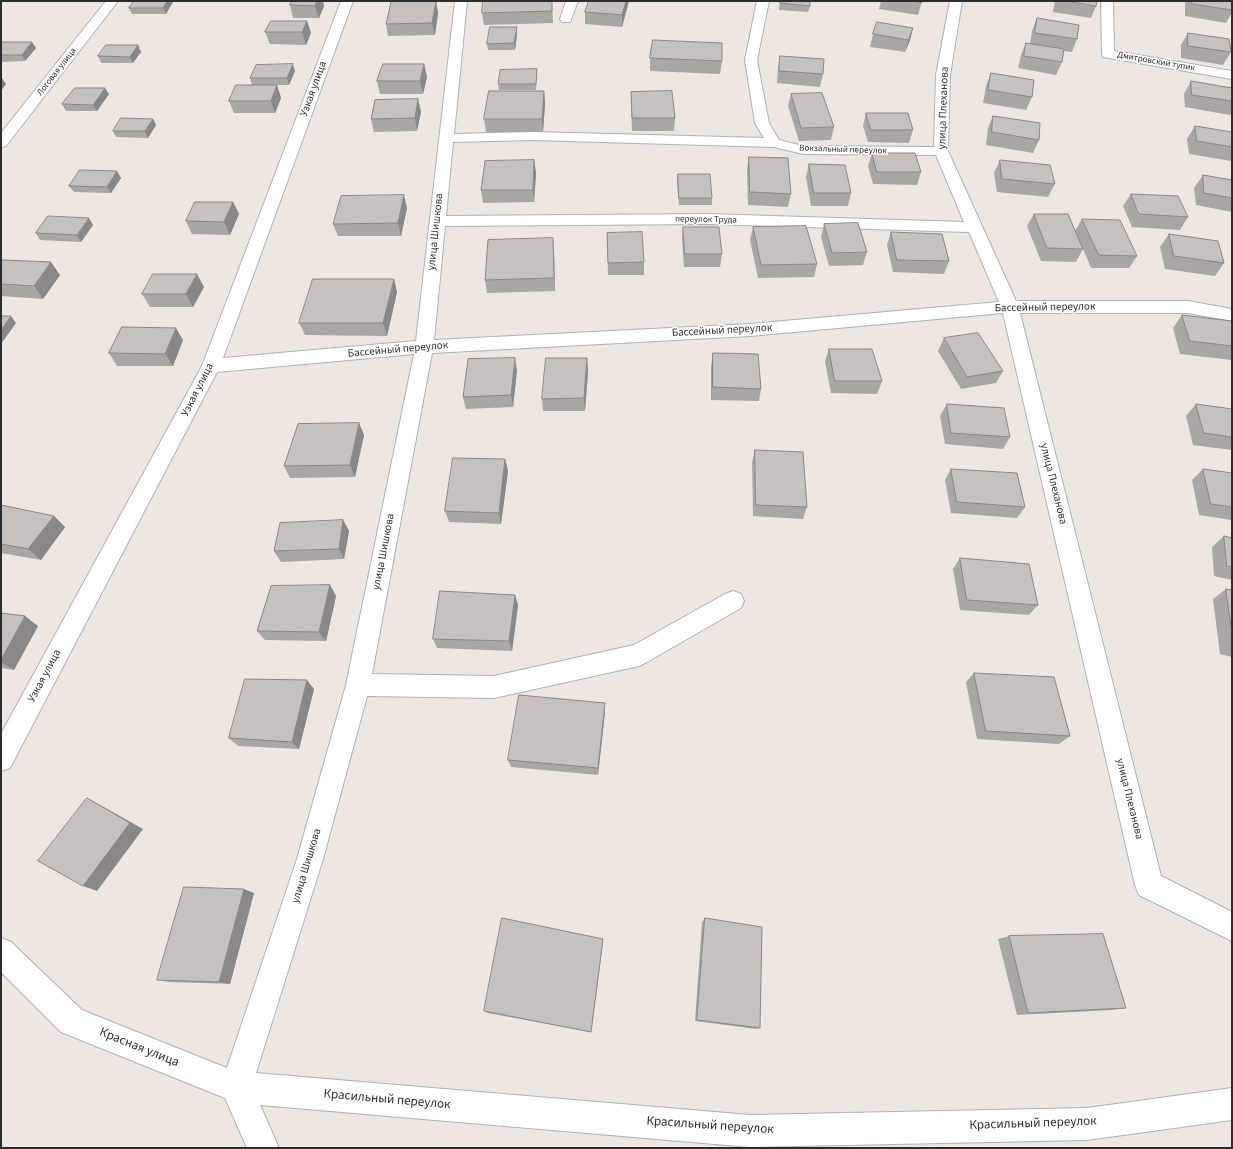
<!DOCTYPE html>
<html>
<head>
<meta charset="utf-8">
<style>
  body { margin:0 }
  #map { position:relative; width:1233px; height:1149px; overflow:hidden; background:#ede6e1; font-family:"Source Sans 3",sans-serif }
  canvas { display:block }
  .frame { position:absolute; inset:0; border:2px solid #2d2d2d; pointer-events:none }
</style>
</head>
<body>
<div id="map">
<canvas width="1233" height="1149"></canvas>
<div class="frame"></div>
</div>
<script>
const g = document.querySelector('canvas').getContext('2d');
g.lineJoin = 'round';
function stroke(path, color, width, dash) { g.strokeStyle = color; g.lineWidth = width; g.lineCap = dash ? 'butt' : 'round'; g.setLineDash(dash || []); g.stroke(path); }
function fill(path, color) { g.fillStyle = color; g.fill(path, 'evenodd'); }
function label(font, color, halo, rows, align = 'center') {
  g.font = font + ' "Source Sans 3",sans-serif'; g.lineWidth = 3; g.setLineDash([]); g.textBaseline = 'middle'; g.strokeStyle = halo; g.fillStyle = color; for (const [text, x, y, turn = 0] of rows) {
    g.save(); g.translate(x, y); g.rotate((+turn || 0) * Math.PI / 180); g.textAlign = isNaN(turn) ? turn : align; if (halo) g.strokeText(text, 0, 0); g.fillText(text, 0, 0); g.restore();
  }
}
const minor = new Path2D(`
  M106 1H118L6 146 1 147V133Z
  M341 1H353L223 358 416 341 455 1H467L454 134 533 132 764 138 755 123 745 60 757 1H769L757 60 769 123 779 140 803 146 934 147 936 75 950 1H962L950 75 948 151 1016 301H1188L1232 309V321L1188 313H1020L1161 876 1232 912V941L1139 895 1135 885 1003 313 750 336 432 353 372 674 494 676 634 645 725 594 733 591 741 594 744 601 741 608 647 662 639 666 494 698 367 696 323 859 256 1073 750 1115 1087 1108 1232 1088V1120L1087 1140 750 1147 260 1105 279 1148H247L225 1098 61 1032 1 972V938L11 942 82 1010 227 1068 297 859 346 685 414 354 217 372 10 768 1 771V734L202 366ZM533 140 774 147 803 154 936 155 964 222 708 214 446 216 453 142ZM708 224 969 232 999 302 750 324 434 340 445 226Z
  M566 1H578L570 22H562L560 19Z
  M1101 1H1113L1114 51 1232 71V79L1103 57 1102 54Z`);
stroke(minor, '#adb0b8', 2);
fill(minor, '#fff');
fill(new Path2D(`
  M134 1H173V2L166 14H132L129 8Z
  M292 1 324 6 319 18H293L290 5Z
  M399 1H436L438 13 435 35 388 36 386 24Z
  M552 1 553 23 484 25 482 13Z
  M589 1H629L622 27 585 24V12Z
  M780 1 810 6 808 12 779 10Z
  M881 1H922L918 15 879 9Z
  M1055 1H1097L1096 6 1091 18 1053 12Z
  M1186 1H1232V12L1226 23 1185 16V3Z
  M1037 18 1077 39 1072 52 1064 51 1062 62 1056 75 1018 68 1021 55 1026 43 1030 44 1032 31Z
  M307 21 311 33 306 45 270 44 265 32Z
  M517 27V34L515 50H488L487 44Z
  M913 28 910 40 905 52 870 47 873 34Z
  M1188 33 1231 52 1223 65 1181 58V45Z
  M1 42H32L36 48 25 61 1 62Z
  M141 52 133 63H101L98 56Z
  M780 56 823 74 820 87 777 83 778 69Z
  M650 58 722 61 720 74 650 71Z
  M424 64 427 77 423 94H380L377 81Z
  M295 71 289 85H277L281 98 275 113H234L229 101 252 85 250 78Z
  M991 73 1032 97 1026 110 983 103 986 86Z
  M537 76 536 90H499L498 84Z
  M1191 81 1232 88V112L1230 115 1185 107 1184 94Z
  M544 91 545 103 543 132H486L484 119Z
  M631 92 675 118 674 131H632L631 104Z
  M109 94 97 111H66L62 104Z
  M791 94 834 127 831 140 799 141 788 106Z
  M418 99 421 112 417 131 374 132 371 119Z
  M866 113 913 130 909 143 868 142 863 126Z
  M993 116 1039 140 1033 153 986 145 988 128Z
  M153 119 156 125 148 138 116 137 113 131Z
  M1195 126 1232 132V159L1231 161 1189 154 1187 139Z
  M872 153 921 172 917 185 873 184 868 166Z
  M749 157 791 194 788 207 748 205 747 169Z
  M534 160 536 173 534 202 483 203 481 190Z
  M1000 160 1055 184 1048 197 997 192 994 173Z
  M809 164 851 193 848 206H811L806 177Z
  M117 171 121 178 111 193 74 192 69 186Z
  M678 174 712 198V205H679L677 181Z
  M1203 175 1232 180V212L1196 205 1194 188Z
  M1131 194 1188 217 1180 230 1132 227 1123 206Z
  M233 202 239 214 230 235 192 234 186 221Z
  M407 208 401 236H338L333 224Z
  M1034 214 1075 231 1082 219 1137 256 1129 268H1091L1083 249 1076 262 1041 261 1027 226Z
  M824 224 867 252 863 265 829 266 821 237Z
  M93 225 81 242 40 240 36 233Z
  M683 227 722 254 720 267H684L682 240Z
  M753 227 817 264 814 277 758 278 750 240Z
  M891 232 949 261 944 274 893 272 887 245Z
  M607 233 644 262V275H608Z
  M1169 234 1224 263 1215 276 1165 269 1160 247Z
  M554 251 555 291 487 293 485 280Z
  M1 262 60 275 43 299 1 296Z
  M204 287 193 307H150L142 294Z
  M397 292 387 336 305 335 299 323Z
  M1182 315 1232 321V360L1180 354 1173 328Z
  M944 338 1003 371 996 383 961 389 938 351Z
  M183 340 173 366H117L109 353Z
  M829 349 882 381 877 394 831 393 825 361Z
  M713 353 761 389 759 401 711 400V366Z
  M587 358 588 371 585 411H543L542 399Z
  M517 370 513 407 466 409 463 397Z
  M947 404 1010 437 1003 449 945 444 940 416Z
  M1196 404 1232 409V450L1193 445 1186 416Z
  M359 423 364 435 355 477 290 478 284 466Z
  M755 450 807 507 803 519 753 516 752 462Z
  M505 459 508 471 501 524 449 522 445 511Z
  M951 469 1025 507 1017 518 951 513 945 480Z
  M1203 469 1232 473V520L1199 515 1192 480Z
  M1 505 54 516 65 527 41 560 1 553Z
  M343 520 349 531 344 559 281 562 274 551Z
  M1224 536 1232 538V580L1214 576 1212 547Z
  M960 558 1038 605 1029 615 960 610 953 569Z
  M330 585 336 596 326 641 265 640 257 631Z
  M1226 589 1232 590V657L1220 654 1213 599Z
  M515 595 518 605 512 651 437 648 433 639Z
  M1 613 38 626 14 670 1 668Z
  M974 673 1070 736 1059 744 977 739 966 682Z
  M314 689 299 749 238 746 229 738Z
  M605 712 598 775 511 767 508 760Z
  M254 893 230 984 169 982 157 980Z
  M705 918 760 1028 756 1029 695 1021 702 922Z
  M1009 936 1126 1008 1112 1010 1017 1015 998 939Z
  M603 939V942L591 1032 488 1013 484 1011Z`), '#aaa6a2');
fill(new Path2D(`
  M167 1H173V2L166 14 163 8Z
  M317 1H323L324 6 319 18 315 6Z
  M436 1 438 13 435 35 432 23Z
  M626 1H629L622 27V15Z
  M307 21 311 33 306 45 302 32Z
  M517 27V34L515 50 514 43Z
  M913 28 910 40 905 52 908 40Z
  M32 42 36 48 25 61 22 55Z
  M138 45 141 52 133 63 130 57Z
  M293 64 295 71 289 85 287 78Z
  M424 64 427 77 423 94 420 81Z
  M2 78 6 84 1 91V80Z
  M277 85 281 98 275 113 271 101Z
  M105 88 109 94 97 111 93 105Z
  M544 91 545 103 543 132 542 119Z
  M418 99 421 112 417 131 415 118Z
  M153 119 156 125 148 138 145 131Z
  M534 160 536 173 534 202 533 190Z
  M117 171 121 178 111 193 107 187Z
  M404 195 407 208 401 236 398 223Z
  M233 202 239 214 230 235 224 222Z
  M89 218 93 225 81 242 77 235Z
  M553 238 554 251 555 291 554 278Z
  M51 262 60 275 43 299 34 286Z
  M197 274 204 287 193 307 186 294Z
  M394 279 397 292 387 336 383 323Z
  M11 316 16 323 1 344V330Z
  M176 328 183 340 173 366 165 354Z
  M515 358 517 370 513 407 511 395Z
  M587 358 588 371 585 411 584 398Z
  M359 423 364 435 355 477 350 465Z
  M505 459 508 471 501 524 499 513Z
  M54 516 65 527 41 560 28 549Z
  M343 520 349 531 344 559 339 549Z
  M330 585 336 596 326 641 319 632Z
  M515 595 518 605 512 651 509 641Z
  M25 616 38 626 14 670 1 662V660Z
  M307 680 314 689 299 749 292 742Z
  M605 703V712L598 775V768Z
  M87 798 100 805 143 829 97 891 83 886Z
  M244 889 254 893 230 984 219 982Z
  M603 939V942L591 1032Z`), '#8b8784');
const building = new Path2D(`
  M134 1H167L163 8H129Z
  M292 1H317L315 6 290 5Z
  M436 1 432 23 386 24 391 2Z
  M483 1H552V11L482 13Z
  M589 1H626L622 15 585 12Z
  M780 1H810V6L780 3Z
  M911 1H922V2Z
  M1067 1H1097L1096 6Z
  M1192 1H1232V10L1192 4Z
  M1037 18 1079 25 1077 39 1035 33Z
  M271 21H307L302 32H265Z
  M877 22 913 28 908 40 873 34Z
  M490 27H517L514 43 487 44Z
  M1188 33 1229 39 1231 52 1188 46Z
  M653 40 722 43V61L650 58Z
  M1 42H32L22 55H1Z
  M1026 43 1064 49 1062 62 1024 56Z
  M106 45H138L130 57 98 56Z
  M780 56 824 59 823 74 779 71Z
  M293 64 287 78H250L256 65Z
  M383 64H424L420 81H377Z
  M537 69 536 84H498L500 70Z
  M991 73 1034 80 1032 97 988 90Z
  M1191 81 1232 88V101L1192 95Z
  M236 85H277L271 101H229Z
  M75 88H105L93 105 62 104Z
  M489 91H544L542 119H484Z
  M672 91 675 118H632L631 92Z
  M822 93 834 127 801 128 791 94Z
  M418 99 415 118 371 119 375 100Z
  M866 113H908L913 130H871Z
  M993 116 1040 123 1039 140 992 132Z
  M121 118 153 119 145 131H113Z
  M1195 126 1232 132V147L1197 141Z
  M872 153H915L921 172H877Z
  M749 157 788 158 791 194 750 192Z
  M534 160 533 190H481L485 161Z
  M1000 160 1050 165 1055 184 1002 179Z
  M809 164 845 165 851 193H814Z
  M80 170 117 171 107 187 69 186Z
  M678 174H710L712 198H679Z
  M1203 175 1232 180V198L1204 193Z
  M1131 194 1178 196 1188 217 1139 214Z
  M404 195 398 223 333 224 341 196Z
  M195 202H233L224 222 186 221Z
  M1034 214H1068L1083 249 1047 248Z
  M48 216 89 218 77 235 36 233Z
  M1082 219 1120 220 1137 256 1099 255Z
  M858 223 867 252 832 253 824 224Z
  M806 226 817 264 761 265 753 227Z
  M683 227H719L722 254H685Z
  M642 232 644 262 608 263 607 233Z
  M891 232 942 234 949 261 897 260Z
  M1169 234 1218 241 1224 263 1174 256Z
  M553 238 554 278 485 280 488 240Z
  M2 260 51 262 34 286 1 284V262Z
  M153 274H197L186 294H142Z
  M313 279H394L383 323H299Z
  M1182 315 1232 321V346L1190 341Z
  M1 316H11L1 330Z
  M122 327 176 328 165 354 109 353Z
  M978 333 1003 371 967 377 944 338Z
  M829 349H872L882 381H835Z
  M713 353 758 354 761 389 713 387Z
  M515 358 511 395 463 397 468 359Z
  M546 358H587L584 398 542 399Z
  M947 404 1004 408 1010 437 951 433Z
  M1196 404 1232 409V437L1204 433Z
  M359 423 350 465 284 466 298 424Z
  M755 450 803 452 807 507 756 505Z
  M453 458 505 459 499 513 445 511Z
  M951 469 1017 473 1025 507 957 502Z
  M1203 469 1232 473V507L1211 504Z
  M1 505 54 516 28 549 1 544Z
  M343 520 339 549 274 551 280 523Z
  M1224 536 1232 538V567L1227 566Z
  M960 558 1029 564 1038 605 967 600Z
  M330 585 319 632 257 631 271 586Z
  M1226 589 1232 590V633Z
  M440 591 515 595 509 641 433 639Z
  M1 613 25 616 1 660Z
  M974 673 1054 677 1070 736 986 731Z
  M245 679 307 680 292 742 229 738Z
  M519 695 605 703 598 768 508 760Z
  M87 798 130 823 83 886 38 861Z
  M184 887 244 889 219 982 157 980Z
  M502 918 603 939 591 1032 484 1011Z
  M705 918 762 927 760 1028 697 1020Z
  M1103 934 1126 1008 1028 1013 1009 936Z`);
fill(building, '#c6c1bc');
stroke(building, '#8b8784', 1);
label('9px', '#2d2d2d', '#fff', [
  ["Дмитровский тупик",1156,62,10],
  ["Логовая улица",57,72,-52],
  ["Вокзальный переулок",843,150,2],
  ["переулок Труда",706,220,1]
]);
label('11px', '#2d2d2d', '#fff', [
  ["Узкая улица",314,89,-70],
  ["улица Плеханова",944,108,-88],
  ["улица Шишкова",436,232,-84],
  ["Бассейный переулок",1045,308,-1],
  ["Бассейный переулок",722,331,-3],
  ["Бассейный переулок",398,350,-5],
  ["Узкая улица",198,390,-63],
  ["улица Плеханова",1053,484,76],
  ["улица Шишкова",384,552,-79],
  ["Узкая улица",45,676,-62],
  ["улица Плеханова",1129,799,76],
  ["улица Шишкова",307,866,-73]
]);
label('13px', '#2d2d2d', '#fff', [
  ["Красная улица",139,1048,22],
  ["Красильный переулок",387,1100,5],
  ["Красильный переулок",1033,1124,-2],
  ["Красильный переулок",710,1126,4]
]);
</script>
</body>
</html>
